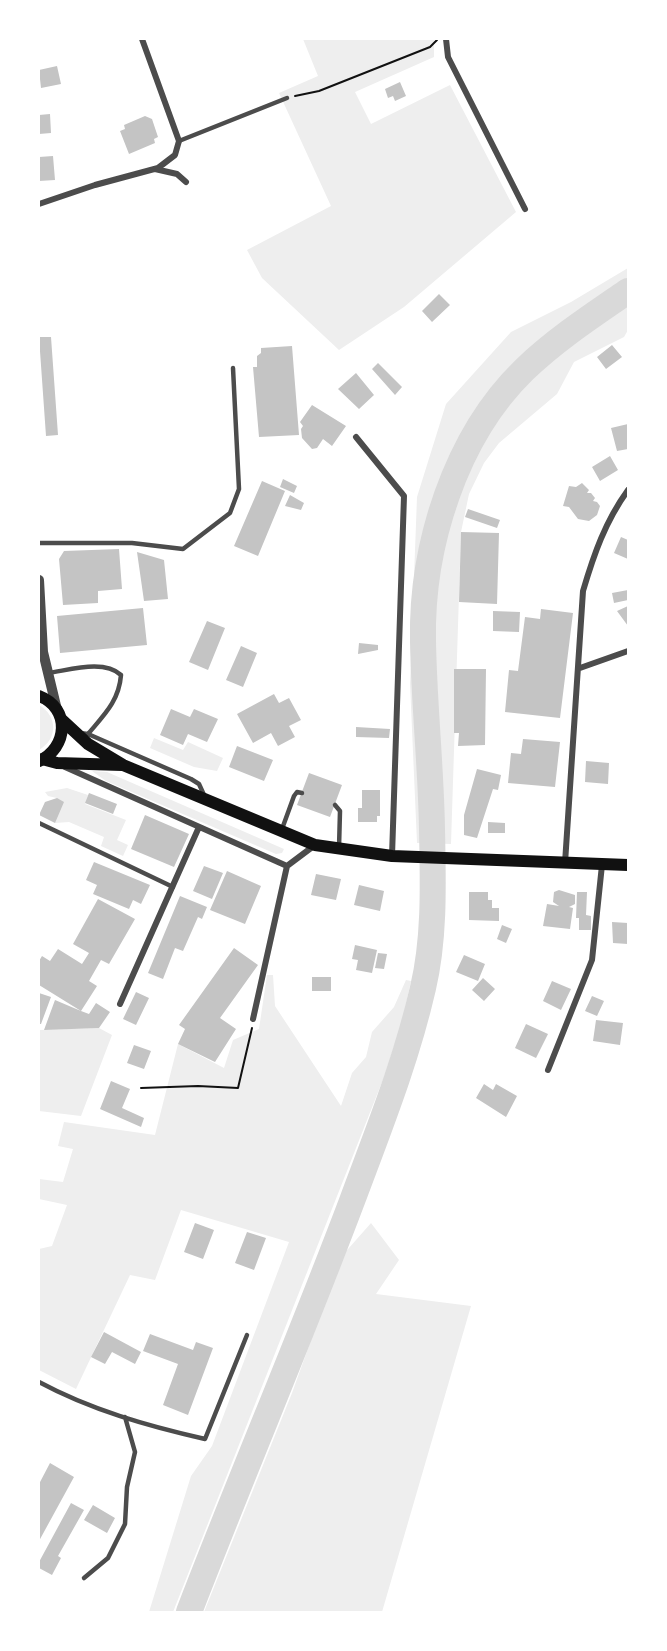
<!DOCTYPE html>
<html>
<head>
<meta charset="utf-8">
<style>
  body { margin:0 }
  #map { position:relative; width:667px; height:1651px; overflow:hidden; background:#fff; font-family:Overpass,sans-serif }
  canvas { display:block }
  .frame { position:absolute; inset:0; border:40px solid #fff; pointer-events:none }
</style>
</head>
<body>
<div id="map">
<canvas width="667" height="1651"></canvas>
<div class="frame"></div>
</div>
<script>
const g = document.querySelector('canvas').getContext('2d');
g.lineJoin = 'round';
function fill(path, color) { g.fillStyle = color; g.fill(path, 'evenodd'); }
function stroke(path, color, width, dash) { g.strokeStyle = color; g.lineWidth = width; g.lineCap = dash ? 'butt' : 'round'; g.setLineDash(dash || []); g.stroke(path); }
fill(new Path2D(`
  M303 39H434V57L355 92 371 124 450 85 516 212 404 307 339 350 262 278 247 250 331 206 279 93 318 76Z
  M628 268V330L624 337 574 362 557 394 499 443 484 463 469 494 461 532 451 844 417 843 410 684 417 497 446 404 511 332 571 302Z
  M39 705C58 716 58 739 39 750Z
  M154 738 183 750 188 742 223 758 217 771 194 767 150 748Z
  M92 771 107 772 284 849 282 853 276 854 106 781Z
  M67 788 88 795 85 804 126 820 117 840 128 845 123 856 101 846 104 837 69 822 55 823 57 798 48 796 45 792Z
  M267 975H273L275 1006 341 1106 352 1073 366 1057 372 1032 394 1007 406 980 411 981 402 1022 384 1077 173 1612H149L191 1476 212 1446 289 1242 181 1210 155 1280 130 1275 76 1389 39 1370V1249L52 1246 67 1205 39 1199V1179L63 1182 73 1149 58 1146 64 1122 155 1135 178 1044 224 1068 233 1040 259 1029Z
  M99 1028 112 1035 81 1116 39 1111V1030Z
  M371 1223 399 1260 376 1294 471 1306 382 1612H204L292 1393 341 1257Z`), '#eee');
stroke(new Path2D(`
  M189 1612C242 1474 300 1339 352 1201 378 1131 406 1062 423 988 435 937 433 882 432 829 431 767 424 704 423 641 421 547 455 437 524 370 555 340 593 315 628 291`), '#d9d9d9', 26);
fill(new Path2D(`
  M57 66 61 84 41 88 39 70Z
  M400 82 406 96 395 101 393 96 388 98 385 89Z
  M50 114 51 133 39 134V115Z
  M145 116 152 119 158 137 154 139 155 143 129 154 120 131 125 129 124 125Z
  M53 156 55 180 39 181V157Z
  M439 294 450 305 432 322 422 311Z
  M39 337H51L58 435 46 436Z
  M612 345 622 357 606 369 597 357Z
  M292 346 299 435 259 437 253 367H257V356L261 353V348Z
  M378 363 402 387 395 395 372 369Z
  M356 373 374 395 359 409 338 389Z
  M312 405 346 426 332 446 323 439 317 448 312 449 302 438 301 429 303 426 300 422Z
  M628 424V449L617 451 611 428Z
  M610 456 618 470 600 481 592 467Z
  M283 479 297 486 294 493 280 487Z
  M262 481 285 491 258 556 234 546Z
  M582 483 589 490 587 493H591L595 498 593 501 597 502 600 506 597 515 589 521 578 519 569 507 563 506 569 486 576 487Z
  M290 495 304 503 301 510 285 506Z
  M468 509 500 520 497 528 465 517Z
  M461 532 499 533 497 604 459 602Z
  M621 537 628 540V559L614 553Z
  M119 549 122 589 98 591V603L63 605 59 559 64 551Z
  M137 552 164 560 168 599 144 601Z
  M628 590V600L614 603 612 593Z
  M628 606V626L617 611Z
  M143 608 147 645 60 653 57 616Z
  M541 609 573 613 560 718 505 712 509 670 518 671 525 617 540 619Z
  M493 611 520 612 519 632 493 631Z
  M207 621 225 628 208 670 189 662Z
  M359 643 378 645V650L358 654Z
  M241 646 257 653 243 687 226 680Z
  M454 669H486L485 745 458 746 459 733H454Z
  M274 694 279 703 289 698 301 720 289 726 295 737 278 746 271 733 253 743 237 714Z
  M171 709 190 717 194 709 218 719 207 742 188 734 183 745 160 735Z
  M356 727 390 729 389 738 356 737Z
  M523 739 560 742 555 787 508 783 511 753 521 754Z
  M237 746 273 760 264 781 229 767Z
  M586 761 609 763 608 784 585 782Z
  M477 769 501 775 498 790 493 789 477 838 464 835V815Z
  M309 773 342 785 330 817 297 805Z
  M362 790H380V816H377V822H358V808H362Z
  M89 793 117 804 113 814 85 803Z
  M57 798 64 802 55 823 39 815 45 802Z
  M145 815 189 834 174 867 131 849Z
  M488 822 505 823V833H488Z
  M94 862 150 885 141 904 133 900 129 909 93 894 97 885 86 880Z
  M204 866 223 873 212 899 193 891Z
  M227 871 261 886 245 924 210 910Z
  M316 874 341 879 336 900 311 895Z
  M359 885 384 891 380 911 354 905Z
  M559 890 575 895V904L569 907 573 908 570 929 543 926 547 904 559 906 553 902 554 892Z
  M469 892H488V900H492V908H499V921L469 920Z
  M577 892H587L586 915 591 916V930H579V918H576Z
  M180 896 207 907 202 919 198 917 183 951 175 948 163 979 148 973Z
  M98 899 135 919 109 964 101 960 89 981 97 986 81 1011 89 1014 96 1003 110 1012 99 1028 44 1030 55 1000 81 1011 39 985V961L42 956 50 961 58 949 82 964 89 953 73 944Z
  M612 922 628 923V944L613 943Z
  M502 925 512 929 506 943 497 939Z
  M355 945 377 950 372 973 356 970 358 960 352 959Z
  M234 948 258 965 220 1018 236 1029 215 1062 178 1044 185 1029 179 1025Z
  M378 953 387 954 384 969 375 968Z
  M464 955 485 964 478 981 456 972Z
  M312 977H331V991H312Z
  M483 978 495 989 484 1001 472 990Z
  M552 981 571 989 561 1010 543 1001Z
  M136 992 149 998 136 1025 123 1019Z
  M39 993 51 997 41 1024H39Z
  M592 996 604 1001 597 1016 585 1011Z
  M596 1020 623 1023 620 1045 593 1041Z
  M526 1024 548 1034 536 1058 515 1048Z
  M134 1045 151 1051 144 1069 127 1063Z
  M111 1081 130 1089 122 1108 144 1118 141 1127 100 1109Z
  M484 1084 493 1090 496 1084 517 1096 506 1117 476 1098Z
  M195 1223 214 1230 203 1259 184 1252Z
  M247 1232 266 1238 254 1270 235 1263Z
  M104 1332 141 1352 135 1364 112 1352 105 1364 91 1357Z
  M150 1334 193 1350 196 1342 213 1348 188 1415 163 1405 178 1364 143 1351Z
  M50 1463 74 1477 39 1541V1484Z
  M71 1503 84 1510 58 1556 61 1558 52 1575 39 1568V1562Z
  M93 1505 115 1518 107 1533 84 1520Z`), '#c4c4c4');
stroke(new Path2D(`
  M295 96 319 91 430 47 437 40
  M141 1088 198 1086 238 1088 252 1028`), '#111', 2);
stroke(new Path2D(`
  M179 141 287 98
  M39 543H132L183 549 230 513 239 489 233 368
  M48 673C70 670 104 659 121 675 119 701 104 715 88 734
  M80 733 88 734 191 779 199 784 204 795
  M335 805 340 811 339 848
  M39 823 173 887
  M282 829 294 796 297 792 302 793
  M39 1382C91 1410 148 1426 205 1439L247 1335
  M84 1578 108 1558 125 1524 127 1487 135 1452 125 1417`), '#4c4c4c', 4.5);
stroke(new Path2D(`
  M446 39 448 57 525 209
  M155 169 177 174 186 182
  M39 204 95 185 158 168 175 155 179 141 142 39
  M356 437 404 496 392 856
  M580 668 628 651
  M65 767 287 866
  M565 863 583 591C594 554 605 522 628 490
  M120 1004 199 827
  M253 1019 287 866 315 845
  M548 1070 592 960 602 865`), '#4c4c4c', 6);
stroke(new Path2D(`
  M39 580 43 652 57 710`), '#4c4c4c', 10);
stroke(new Path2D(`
  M39 696C71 708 68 748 39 761
  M61 719 88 744 123 765 315 845 392 856 628 865
  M42 759 57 763 122 765`), '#111', 12);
</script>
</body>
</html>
